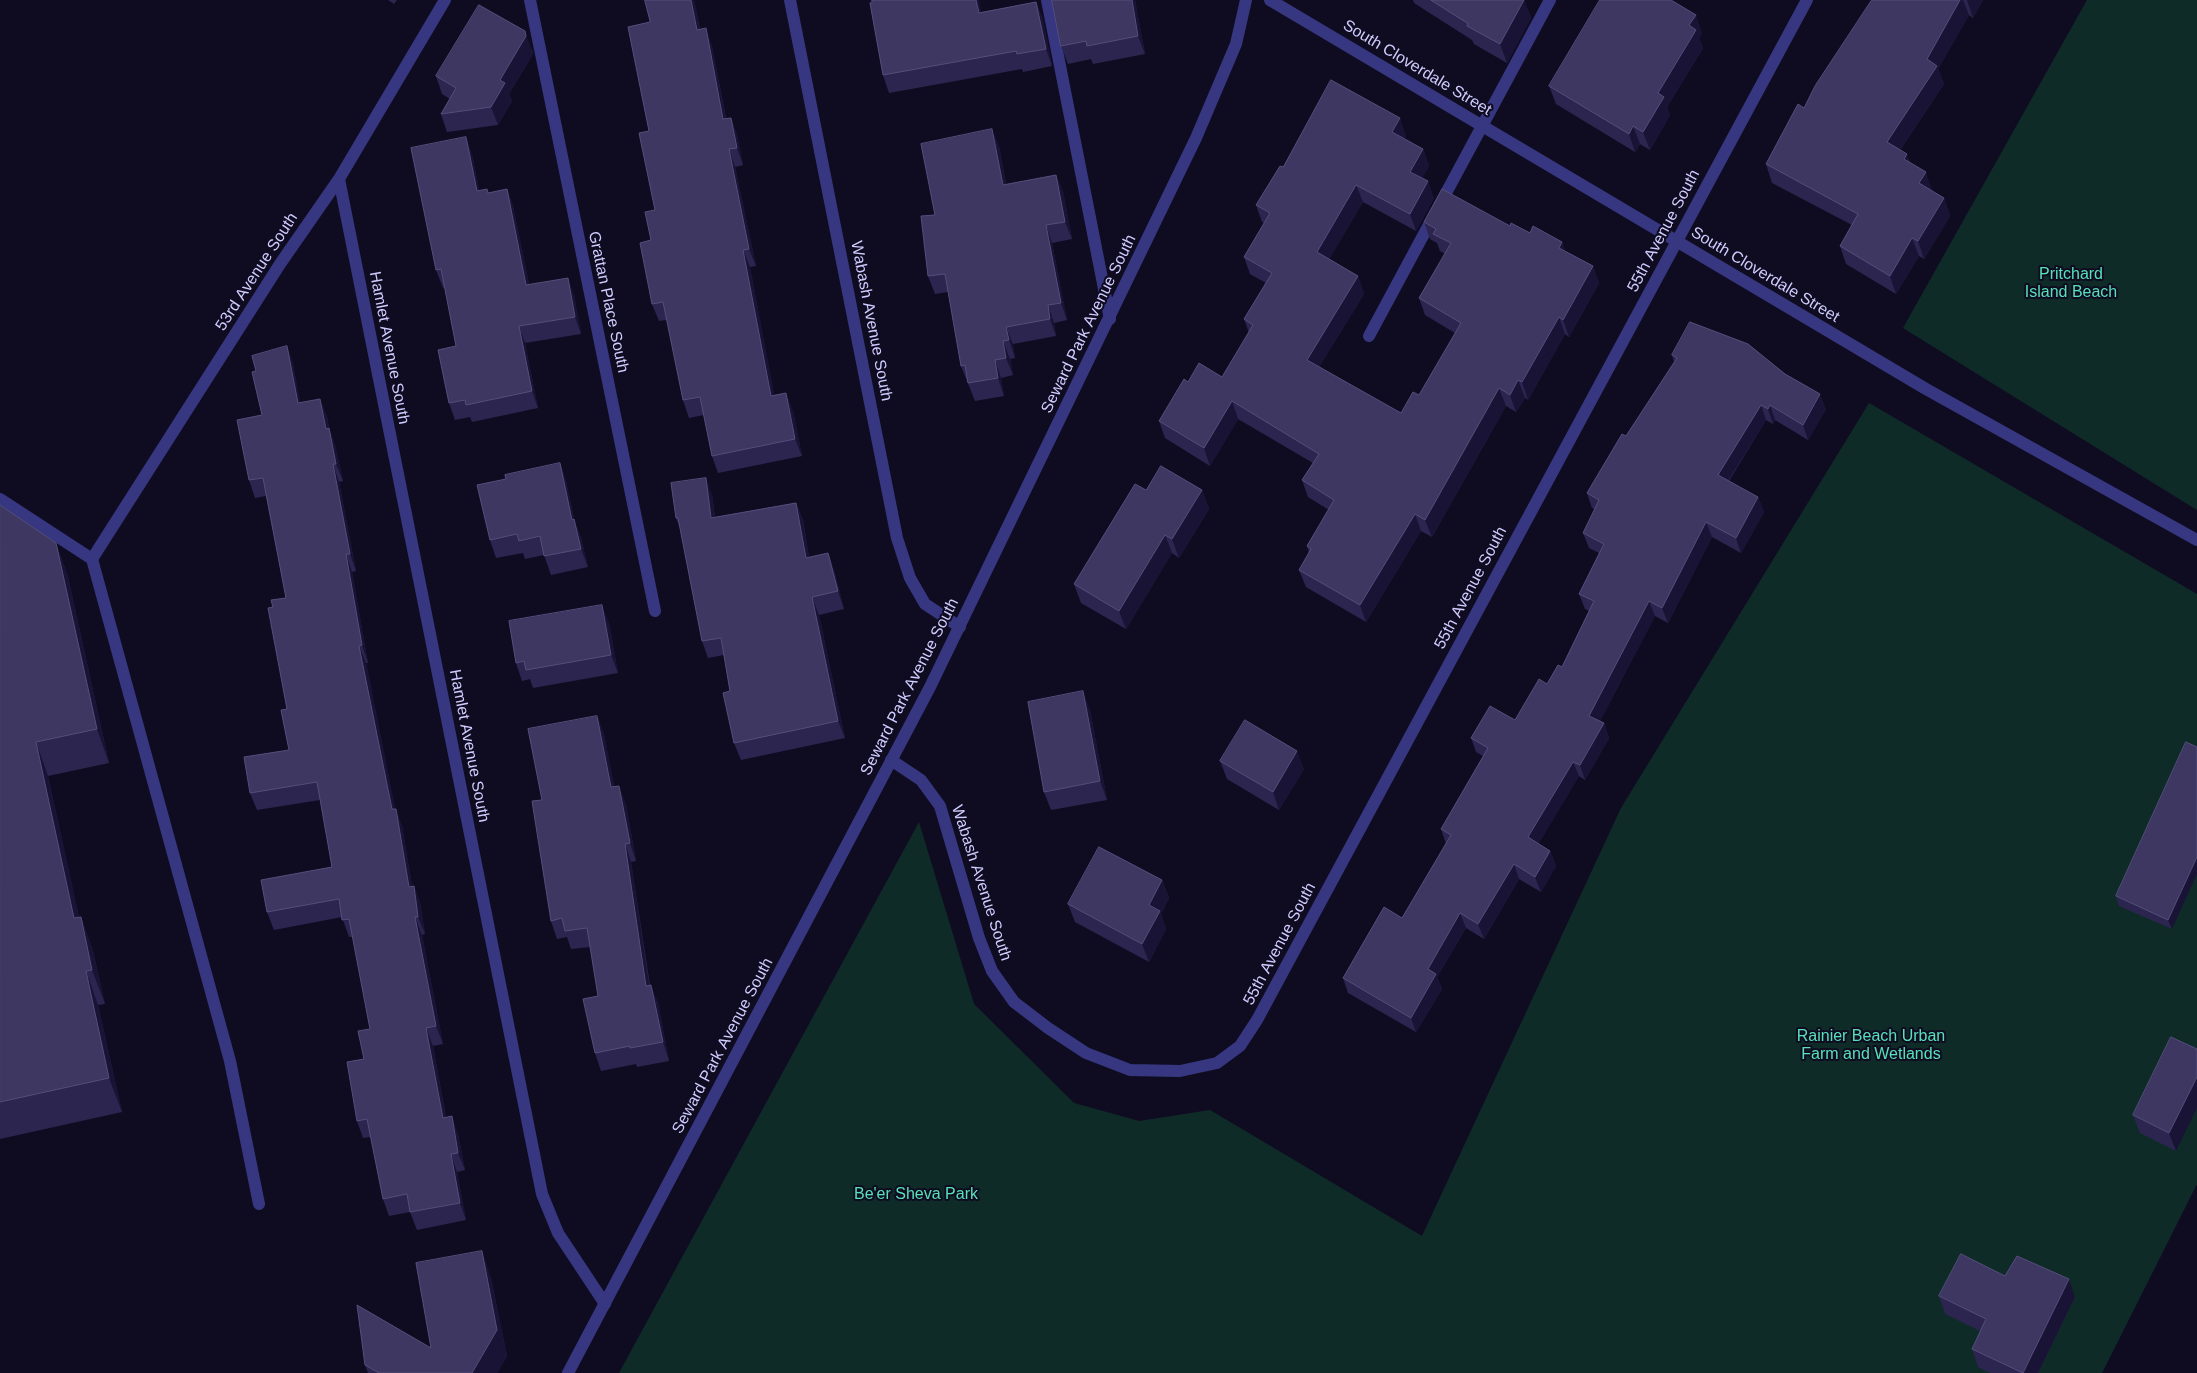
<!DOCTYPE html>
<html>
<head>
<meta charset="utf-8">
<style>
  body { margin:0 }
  canvas { display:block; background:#0f0c21 }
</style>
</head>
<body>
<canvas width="2197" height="1373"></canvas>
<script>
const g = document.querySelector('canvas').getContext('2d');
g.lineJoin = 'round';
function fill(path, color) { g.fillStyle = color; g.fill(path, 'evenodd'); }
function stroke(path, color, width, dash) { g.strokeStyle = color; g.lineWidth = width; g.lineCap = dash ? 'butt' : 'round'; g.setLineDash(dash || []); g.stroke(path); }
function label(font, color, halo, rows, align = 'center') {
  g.font = font + ' Helvetica,sans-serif'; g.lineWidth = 4; g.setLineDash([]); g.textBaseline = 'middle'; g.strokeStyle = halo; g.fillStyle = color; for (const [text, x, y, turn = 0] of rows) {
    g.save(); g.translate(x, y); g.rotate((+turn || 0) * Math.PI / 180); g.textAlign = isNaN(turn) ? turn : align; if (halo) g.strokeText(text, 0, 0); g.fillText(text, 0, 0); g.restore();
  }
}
fill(new Path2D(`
  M2087 0H2197V510L1903 328Z
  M1869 403 2197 594V1184L2102 1373H619L919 822 974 1004 1074 1103 1139 1121 1210 1110 1422 1236 1621 808Z`), '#0f2b28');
stroke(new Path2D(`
  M530 0 655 611
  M1047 0 1110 319
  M1369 336 1550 0
  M0 499 92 559 230 1061 259 1204`), '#373781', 12);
stroke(new Path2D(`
  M790 0 897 538 910 578 925 604 960 627
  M1270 0 1926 389 2197 540
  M339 179 542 1194 558 1233 605 1304
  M92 559 280 264 339 179 445 0
  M891 760 921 780 940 806 979 938 992 971 1014 1002 1048 1028 1086 1053 1130 1070 1180 1071 1217 1063 1240 1046 1257 1020 1807 0`), '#373781', 12);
stroke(new Path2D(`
  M568 1373 930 687 1196 138 1236 44 1246 0`), '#373781', 12);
fill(new Path2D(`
  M388 0H397L394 4Z
  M645 0H694L700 29 712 46 726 118H731L737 135 743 165 735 167 756 266 750 267 774 396 793 411 802 456 718 473 712 456 704 415 689 418 683 400 667 320 659 321 652 304 651 240 655 210 649 131 650 22Z
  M1052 0H1135L1145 54 1093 64 1091 59 1068 64 1061 46Z
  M1413 0H1524L1531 18 1507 63 1474 44 1472 40 1414 3Z
  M1872 0H1983L1973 18 1969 15 1938 69 1944 84 1900 150 1932 190V191L1944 198 1950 216 1924 259 1919 256 1896 294 1846 264 1840 246 1852 225 1772 183 1766 164 1804 108Z
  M1036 2 1043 20 1052 66 1023 72 1022 69 889 93 883 75 981 12Z
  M1702 33 1699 38 1703 48 1667 107 1670 115 1650 150 1640 144 1635 152 1556 104 1549 86Z
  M532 49 533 54 509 94 512 101 498 125 447 132 441 114 450 99 442 94 436 76Z
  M1406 136 1404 139 1423 149 1429 166 1422 178 1434 198 1416 231 1363 202 1329 259 1358 276 1364 294 1319 367 1401 413 1419 395 1455 333 1425 315 1419 298 1445 254 1440 251 1437 243 1430 239 1424 222 1510 226 1530 233 1562 242 1565 251 1593 266 1599 283 1569 337 1565 334 1528 400 1525 398 1516 412 1506 406 1432 537 1421 531 1366 622 1306 587 1299 570 1309 553 1307 546 1329 510 1308 497 1302 480 1313 463 1238 419 1210 466 1165 438 1159 421 1188 382 1222 377 1249 333 1244 319 1266 283 1250 274 1244 257 1264 223 1262 222 1256 205 1283 167Z
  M999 146 1006 184 1056 175 1063 192 1072 239 1052 243 1067 320 1054 323 1056 336 1013 344 1015 358 1010 359 1013 375 1001 378 1004 396 975 401 961 366 948 292 935 294 928 276 935 215Z
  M472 154 479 190 489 193 507 189 513 206 529 284 574 295 581 334 525 343 538 408 472 422 470 417 455 420 449 403 456 346 445 287 443 288 436 270Z
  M287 346 293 364 300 403 327 416 329 428 335 445 343 481 339 482 356 571 352 572 368 663H366L395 809 402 826 412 886H414L420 903 425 934 422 935 443 1044 433 1046 446 1117 458 1134 465 1170 457 1172 466 1220 417 1230 410 1212 389 1216 383 1199 371 1137 363 1138 357 1121 364 1059 370 1029 353 937H349L342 917 274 930 267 912 332 867 320 800 257 810 250 793 289 750 287 709 273 607 286 598 266 496 255 498 249 480 262 415 256 371Z
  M1672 355 1826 409 1808 440 1775 420 1773 424 1766 420 1729 481 1758 497 1764 512 1741 553 1712 537 1668 623 1655 616 1600 721 1604 723 1609 738 1585 780 1579 776 1538 844 1550 851 1556 866 1541 892 1519 879 1484 939 1466 928 1437 977 1442 989 1416 1032 1348 993 1343 978 1402 918 1446 844 1441 829 1483 756 1476 752 1471 738 1515 720 1562 667 1589 611 1585 609 1579 594 1599 553 1589 548 1583 533 1595 509 1592 508 1587 493 1626 436 1674 362Z
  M560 463 566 481 574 519 581 538 588 567 551 575 544 555 525 559 523 553 496 558 490 540 506 479Z
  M1146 490H1202L1209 509 1179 558 1172 553 1126 629 1081 603 1074 584Z
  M712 495 715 517 796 503 803 520 809 557 828 553 834 570 844 609 819 615 845 738 741 760 734 743 730 691 724 655 708 658 702 641 681 530 676 518Z
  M0 505 56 543 68 577 109 763 48 776 79 918 81 917 93 951 105 1004 98 1005 122 1112 0 1139Z
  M609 623 618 673 533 688 530 679 522 681 516 663Z
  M1090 710 1107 800 1051 810 1044 792Z
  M597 716 604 734 614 787 626 804 636 861 631 862 650 985 658 1003 669 1061 637 1067 636 1064 601 1071 595 1053 598 996 590 947 571 949 567 937 557 939 551 921 542 800Z
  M2186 742 2172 929 2119 906 2116 896Z
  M1220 761 1304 769 1279 810 1227 779Z
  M1162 880 1169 898 1161 914 1166 929 1149 962 1075 922 1068 904Z
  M2197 1049 2176 1151 2140 1133 2133 1115Z
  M2005 1276 2075 1297 2038 1373H1990L1978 1367 1972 1349 1980 1331 1945 1314 1939 1296Z
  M491 1278 507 1356 497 1373H368L365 1365 431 1348Z`), '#2b254f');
fill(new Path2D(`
  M691 0H694L703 47 697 30Z
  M976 0H979L985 30 979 13Z
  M1132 0H1135L1145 54 1138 36Z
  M1524 0 1531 18 1507 63 1500 44Z
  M1960 0H1963L1969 15 1938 69 1944 84 1893 160 1887 142 1927 59Z
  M1967 0H1983L1973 18Z
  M1036 2 1043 20 1052 66 1046 49Z
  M1696 15 1702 33 1699 38 1703 48 1667 107 1670 115 1650 150 1643 132 1658 93 1689 25Z
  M706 28 712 46 729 136 723 119Z
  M525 31 533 54 509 94 512 101 498 125 491 107 500 80Z
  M731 118 737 135 743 165 737 148Z
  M1400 118 1406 136 1398 149 1392 132Z
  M1633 126 1640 144 1635 152 1629 134Z
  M992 129 999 146 1009 203 1003 185Z
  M466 137 472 154 483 208 477 191Z
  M729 149 735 167 756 266 749 249Z
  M1423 149 1429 166 1417 189 1410 172Z
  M1907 154 1914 172 1904 159Z
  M1926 172 1932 190 1925 201 1919 183Z
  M1056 175 1063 192 1072 239 1065 222Z
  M1428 181 1434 198 1416 231 1410 214Z
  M1356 185 1363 202 1323 269 1317 252Z
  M507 189 513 206 533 302 526 285Z
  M1944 198 1950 216 1924 259 1918 241Z
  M1046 225 1052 243 1067 320 1061 303Z
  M1912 238 1919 256 1896 294 1890 276Z
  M1562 242 1568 259 1559 248Z
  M743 250 750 267 778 414 771 396Z
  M1593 266 1599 283 1569 337 1563 320Z
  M1358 276 1364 294 1313 377 1307 360Z
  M568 278 574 295 581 334 575 317Z
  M1048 305 1054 323 1056 336 1050 319Z
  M1559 317 1565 334 1528 400 1522 382Z
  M519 326 525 343 538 408 532 391Z
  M1006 327 1013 344 1015 358 1009 340Z
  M1003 341 1010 359 1013 375 1006 358Z
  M287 346 293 364 304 421 298 403Z
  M995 360 1001 378 1004 396 998 378Z
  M1518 380 1525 398 1516 412 1510 395Z
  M1499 388 1506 406 1432 537 1425 520Z
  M786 393 793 411 802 456 795 439Z
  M1820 394 1826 409 1808 440 1803 425Z
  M320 399 327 416 332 446 326 429Z
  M1232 401 1238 419 1210 466 1204 448Z
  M1761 405 1766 420 1723 489 1718 475Z
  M1770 405 1775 420 1773 424 1768 409Z
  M329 428 335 445 343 481 336 464Z
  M560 463 566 481 578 538 572 520Z
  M333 464 339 482 356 571 350 554Z
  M706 478 712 495 717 535 711 518Z
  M1202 490 1209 509 1179 558 1172 539Z
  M1758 497 1764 512 1741 553 1736 538Z
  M796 503 803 520 812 575 806 558Z
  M1415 514 1421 531 1366 622 1360 605Z
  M574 519 581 538 588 567 581 549Z
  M1706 522 1712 537 1668 623 1662 608Z
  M1165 535 1172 553 1126 629 1119 611Z
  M56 543 68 577 109 763 97 729Z
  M828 553 834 570 844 609 838 591Z
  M346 554 352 572 368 663 362 645Z
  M812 597 819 615 845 738 838 721Z
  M1649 601 1655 616 1595 731 1589 716Z
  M602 605 609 623 618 673 611 655Z
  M359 646 366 663 399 827 392 809Z
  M1083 691 1090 710 1107 800 1100 781Z
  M597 716 604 734 618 805 611 787Z
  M1604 723 1609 738 1585 780 1580 765Z
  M36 742 48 776 87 952 74 918Z
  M1297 751 1304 769 1279 810 1273 792Z
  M1573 762 1579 776 1533 852 1528 837Z
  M619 786 626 804 636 861 630 843Z
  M396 809 402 826 415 904 409 887Z
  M625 844 631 862 652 1004 646 986Z
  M1550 851 1556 866 1541 892 1535 877Z
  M2197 857V874L2172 929 2168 920Z
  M1514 864 1519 879 1484 939 1478 924Z
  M1162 880 1169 898 1161 914 1166 929 1149 962 1142 944 1149 905Z
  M414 886 420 903 425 934 418 917Z
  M1460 913 1466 928 1437 977 1442 989 1416 1032 1411 1018 1428 969Z
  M81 917 93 951 105 1004 92 970Z
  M415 917 422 935 443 1044 436 1026Z
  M86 971 98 1005 122 1112 109 1078Z
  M651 985 658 1003 669 1061 663 1042Z
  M426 1028 433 1046 449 1135 443 1118Z
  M2197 1077V1108L2176 1151 2169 1133Z
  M452 1116 458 1134 465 1170 458 1153Z
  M451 1154 457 1172 466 1220 460 1203Z
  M482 1251 491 1278 507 1356 497 1373H472Z
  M2069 1279 2075 1297 2038 1373H2023Z`), '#191335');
const building = new Path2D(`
  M645 0H691L697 30 706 28 723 119 731 118 737 148 729 149 749 249 743 250 771 396 786 393 795 439 712 456 700 397 683 400 663 302 652 304 640 243 651 240 645 212 655 210 639 133 649 131 628 27 650 22Z
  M872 0H976L979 13 1036 2 1046 49 1017 54 1016 51 883 75 870 3 872 2Z
  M1052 0H1132L1138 36 1087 46 1086 41 1061 46Z
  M1431 0H1524L1500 44 1467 26 1468 24Z
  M1600 0H1671L1696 15 1689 25 1696 30 1658 93 1664 97 1643 132 1633 126 1629 134 1549 86Z
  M1872 0H1960L1927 59 1937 66 1887 142 1907 154 1904 159 1926 172 1919 183 1944 198 1918 241 1912 238 1890 276 1840 246 1858 214 1766 164 1798 104 1804 108 1815 86Z
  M479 5 525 31 526 36 500 80 505 83 491 107 441 114 456 88 436 76Z
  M1331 80 1400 118 1392 132 1423 149 1410 172 1428 181 1410 214 1356 185 1317 252 1358 276 1307 360 1401 413 1413 392 1419 395 1461 323 1419 298 1451 243 1433 234 1436 229 1424 222 1442 189 1510 226 1511 223 1530 233 1533 226 1562 242 1559 248 1593 266 1563 320 1559 317 1522 382 1518 380 1510 395 1499 388 1425 520 1415 514 1360 605 1299 570 1311 549 1307 546 1334 500 1302 480 1319 454 1232 401 1204 448 1159 421 1184 379 1188 382 1199 363 1222 377 1253 325 1244 319 1272 273 1244 257 1270 213 1256 205 1280 166 1283 167Z
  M992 129 1003 185 1056 175 1065 222 1046 225 1061 303 1048 305 1050 319 1006 327 1009 340 1003 341 1006 358 995 360 998 378 968 383 965 365 961 366 945 274 928 276 921 216 935 215 921 144Z
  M466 137 477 191 487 189 488 193 507 189 526 285 568 278 575 317 519 326 532 391 466 405 465 400 449 403 438 350 456 346 441 269 436 270 411 148Z
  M1690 322 1748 344 1785 374 1820 394 1803 425 1770 405 1768 409 1761 405 1718 475 1758 497 1736 538 1706 522 1662 608 1649 601 1589 716 1604 723 1580 765 1573 762 1528 837 1550 851 1535 877 1514 864 1478 924 1460 913 1428 969 1436 974 1411 1018 1343 978 1384 907 1402 918 1451 835 1441 829 1488 748 1471 738 1490 706 1515 720 1539 679 1547 684 1558 665 1562 667 1594 601 1579 594 1604 544 1583 533 1599 500 1587 493 1622 434 1626 436 1677 358 1672 355Z
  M287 346 298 403 320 399 326 429 329 428 336 464H333L350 554H346L362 645 359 646 392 809H396L409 887 414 886 418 917H415L436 1026 426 1028 443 1118 452 1116 458 1153 451 1154 460 1203 410 1212 407 1194 383 1199 367 1119 357 1121 347 1062 364 1059 358 1031 370 1029 349 919 342 920 339 899 267 912 261 880 332 867 317 782 250 793 244 757 289 750 281 710 287 709 268 608 273 607 271 600 286 598 263 478 249 480 237 420 262 415 252 372 256 371 252 356Z
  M560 463 572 520 574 519 581 549 544 556 540 536 519 541 517 534 490 540 477 485 506 479 505 475Z
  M1161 466 1202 490 1172 539 1165 535 1119 611 1074 584 1135 484 1146 490Z
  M706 478 711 518 796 503 806 558 828 553 838 591 812 597 838 721 734 743 723 693 730 691 721 638 702 641 678 518H676L671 483Z
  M0 505 56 543 97 729 36 742 74 918 81 917 92 970 86 971 109 1078 0 1102Z
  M602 605 611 655 526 670 524 661 516 663 509 621Z
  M1083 691 1100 781 1044 792 1028 702Z
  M597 716 611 787 619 786 630 843 625 844 646 986 651 985 663 1042 630 1048V1046L595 1053 583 999 598 996 587 928 565 931 562 918 551 921 532 801 542 800 528 729Z
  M1245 720 1297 751 1273 792 1220 761Z
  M2186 742 2197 747V857L2168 920 2116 896Z
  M1099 847 1162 880 1149 905 1160 911 1142 944 1068 904Z
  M2171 1037 2197 1049V1077L2169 1133 2133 1115Z
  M482 1251 497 1330 472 1373H379L365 1365 357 1305 431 1348 416 1263Z
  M1961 1254 2005 1276 2017 1256 2069 1279 2023 1373 1972 1349 1986 1319 1939 1296Z`);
fill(building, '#3d3762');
stroke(building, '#544e7b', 1);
label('16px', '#d0ccff', '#0f0c21', [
  ["South Cloverdale Street",1417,68,31],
  ["55th Avenue South",1664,231,-62],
  ["53rd Avenue South",257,272,-57],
  ["South Cloverdale Street",1765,275,31],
  ["Grattan Place South",608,302,78],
  ["Wabash Avenue South",871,321,79],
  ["Seward Park Avenue South",1089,324,-64],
  ["Hamlet Avenue South",389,348,79],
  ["55th Avenue South",1471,588,-62],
  ["Seward Park Avenue South",910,687,-63],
  ["Hamlet Avenue South",469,746,79],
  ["Wabash Avenue South",981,883,72],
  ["55th Avenue South",1280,944,-62],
  ["Seward Park Avenue South",723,1046,-62]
]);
label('16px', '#56e1b8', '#0f0c21', [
  ["Pritchard",2071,275],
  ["Island Beach",2071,293],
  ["Rainier Beach Urban",1871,1037],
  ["Farm and Wetlands",1871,1055],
  ["Be'er Sheva Park",916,1195]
]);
</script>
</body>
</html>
